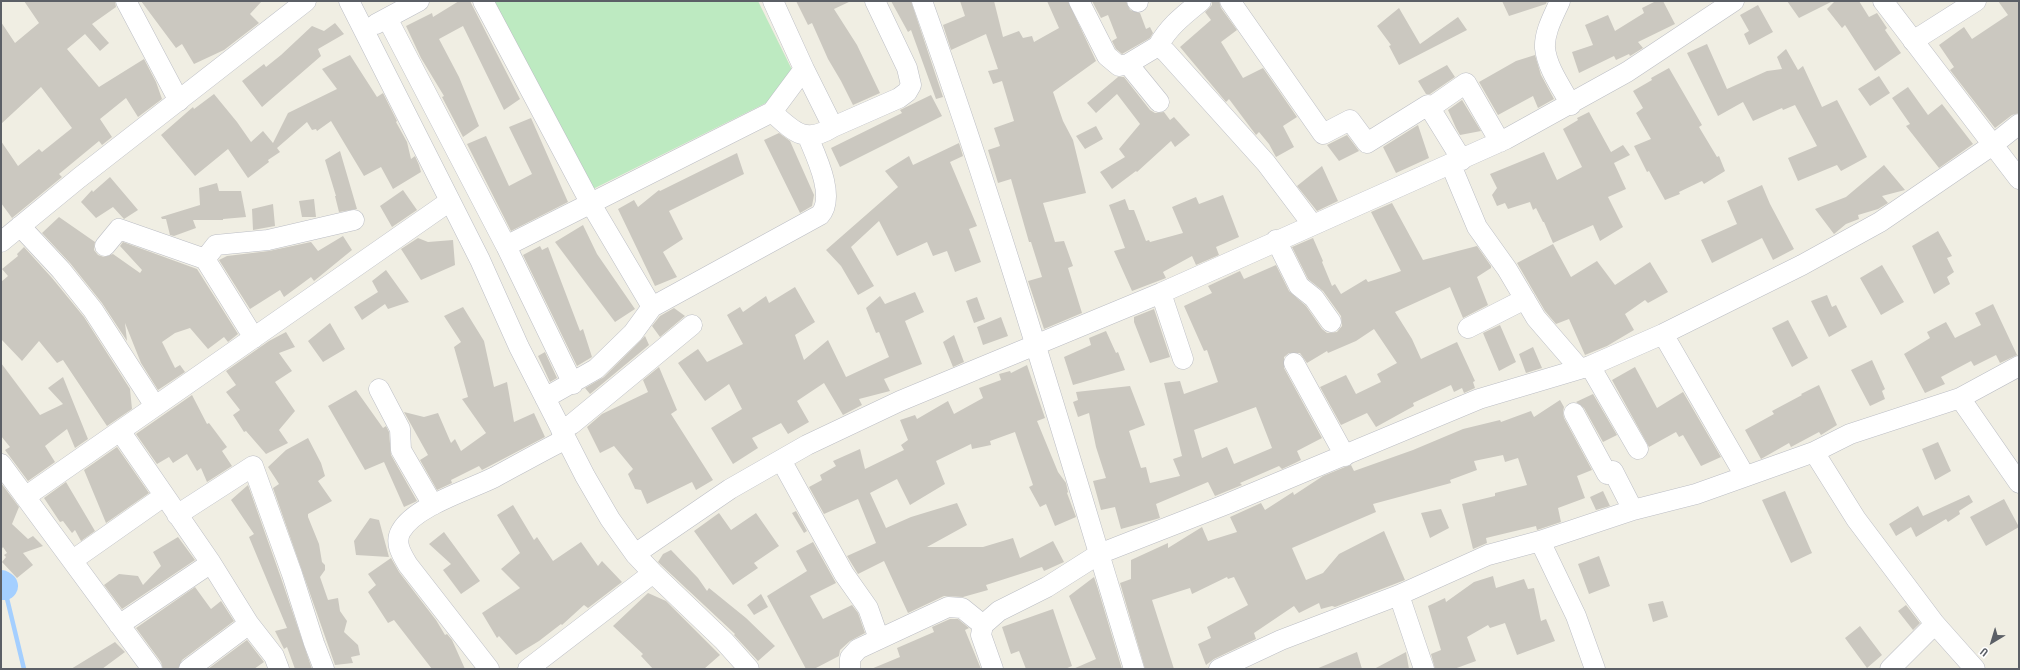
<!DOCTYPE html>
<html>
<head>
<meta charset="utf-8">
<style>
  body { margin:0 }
  #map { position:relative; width:2020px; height:670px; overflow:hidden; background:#f0eee3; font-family:"Roboto Condensed",sans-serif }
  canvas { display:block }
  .frame { position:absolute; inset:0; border:2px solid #5b5f66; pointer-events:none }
  .north { position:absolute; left:1972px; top:622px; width:40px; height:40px; -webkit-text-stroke:3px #fff; paint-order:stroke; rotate:218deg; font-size:11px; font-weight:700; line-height:16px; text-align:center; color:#5b5f66 }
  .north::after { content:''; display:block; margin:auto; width:14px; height:18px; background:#5b5f66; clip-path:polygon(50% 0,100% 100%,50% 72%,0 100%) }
</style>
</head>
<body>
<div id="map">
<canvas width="2020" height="670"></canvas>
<div class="frame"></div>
<div class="north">U</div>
</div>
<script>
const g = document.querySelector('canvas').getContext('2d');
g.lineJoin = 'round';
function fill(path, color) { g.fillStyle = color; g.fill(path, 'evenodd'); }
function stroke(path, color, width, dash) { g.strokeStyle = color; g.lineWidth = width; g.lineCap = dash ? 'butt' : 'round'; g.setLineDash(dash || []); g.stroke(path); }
fill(new Path2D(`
  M493 1H758L800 86 593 189Z`), '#bdeac1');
stroke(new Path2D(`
  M4 586 24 669`), '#a4cfff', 4.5);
stroke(new Path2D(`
  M1 584 4 586`), '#a4cfff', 28);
fill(new Path2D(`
  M24 1H115L116 7 92 24 109 43 100 51 85 34 67 49 99 87 144 59 156 82 162 99 138 117 126 98 100 119 112 137 102 145 99 141 59 174 62 177 12 218 1 203V141L18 166 39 149 42 152 72 128 41 87 1 124V22L15 43 39 23Z
  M141 1H262L250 14 259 23 224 50 194 64 182 44 176 48Z
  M459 1H470L520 99 504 110 463 26 439 39 459 77 479 126 463 137 442 97 444 96 421 58 406 26 432 13 433 17Z
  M796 1H851L834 9 857 45 880 93 853 105 841 81 828 59 812 23 808 25Z
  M891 1H911L943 97 936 99 911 30 908 32Z
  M960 1H994L1003 37 1019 31 1023 38 1032 36 1034 42 1059 28 1047 1H1068L1096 61 1053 92 1063 121 1073 140 1086 193 1043 203 1055 242 1064 241 1073 266 1068 268 1082 313 1044 329 1028 281 1042 277 1031 242H1029L1011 179 998 183 988 150 1000 146 994 128 1014 121 1002 81 993 84 988 71 998 69 986 34 951 50 943 25 965 16Z
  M1092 1H1126L1130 10 1140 13 1146 29 1150 27 1153 33 1150 38 1122 54 1116 49 1112 41 1117 38 1108 15 1101 18Z
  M1212 1H1219L1221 8 1237 30 1221 42 1243 78 1263 68 1297 117 1283 126 1294 147 1276 157 1269 144 1259 132 1256 135 1229 99 1226 102 1180 47 1211 20 1205 12 1212 5Z
  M1502 1H1547L1546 4 1509 16Z
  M1656 1H1663L1675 24 1638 42 1643 48 1630 56 1629 54 1616 60 1614 56 1579 73 1572 52 1593 45 1585 25 1608 15 1615 31 1644 13 1642 8Z
  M1787 1H1833L1799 18Z
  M1835 1H1859L1869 17 1877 13 1887 28 1885 30 1901 53 1875 71 1845 25 1842 28 1827 9Z
  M1998 1H2019V113L2012 115 1995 128 1950 70 1954 67 1939 45 1964 27 1972 39 2008 15Z
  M1758 5 1773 32 1749 45 1744 34 1749 31 1740 15Z
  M1399 8 1420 44 1458 17 1467 30 1399 65 1389 46 1391 45 1377 26Z
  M335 23 344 34 318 49 321 56 262 107 242 81 264 64 266 67 281 55 312 26 324 31Z
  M1707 44 1727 89 1767 71 1782 69 1777 57 1786 49 1798 70 1803 66 1822 107 1837 100 1867 157 1841 171 1837 165 1798 181 1788 158 1817 146 1795 105 1783 110 1782 108 1753 121 1743 102 1718 116 1687 53Z
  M350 55 377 97 383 93 397 121 396 122 407 142 411 159 415 156 419 165 421 172 393 189 381 167 364 176 331 121 317 131 316 129 312 130 307 122 277 148 280 152 268 160 269 162 248 178 228 149 195 176 161 135 193 107 194 109 214 94 237 122 251 142 263 131 273 143 288 113 337 89 322 69Z
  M1535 55 1541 75 1554 99 1538 108 1533 96 1498 115 1479 82 1516 61Z
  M1447 65 1455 77 1430 94H1426L1418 81Z
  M1669 68 1702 125 1699 127 1717 157 1719 156 1725 171 1704 184 1702 181 1679 192 1680 194 1665 200 1649 171 1647 172 1634 146 1651 139 1636 113 1643 108 1633 91 1652 80 1651 78Z
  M1879 76 1890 93 1870 106 1858 89Z
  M1118 77H1124L1150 110 1155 113 1164 112 1170 120 1174 117 1190 135 1175 147 1171 141 1137 172 1136 171 1112 189 1100 172 1125 157 1119 149 1140 124 1117 94 1096 113 1087 103Z
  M1908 87 1928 115 1942 104 1973 144 1939 168 1906 126 1910 124 1892 98Z
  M931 95 942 116 840 167 831 148 902 113 900 110Z
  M1462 100 1481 131 1460 135 1456 128 1448 110Z
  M1589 112 1611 152 1623 145 1630 155 1614 163 1626 189 1608 197 1623 227 1600 241 1593 225 1553 243 1544 222H1543L1536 208 1533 210 1530 202 1508 209 1505 203 1497 206 1492 195 1497 188 1490 174 1544 152 1557 180 1582 167 1563 129 1578 120 1577 118Z
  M531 118 568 202 511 231 467 144 486 136 509 186 532 174 509 127Z
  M1418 125 1429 158 1396 173 1383 147Z
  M1096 126 1103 139 1085 149 1076 136Z
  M779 133 790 141 814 195 812 206 800 213 764 140Z
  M1347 135 1359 151 1339 161 1327 145Z
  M959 143 963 156 950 162 977 226 969 229 981 262 955 272 947 251 933 256 927 242 897 256 879 221 851 247 874 286 858 295 841 266 826 250 898 187 885 171 909 156 913 165Z
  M340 151 357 209 339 212 335 196H336L325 160Z
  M737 153 744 174 669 211 683 239 663 252 677 277 655 286 618 209 634 200 638 207 659 190 660 191Z
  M1884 165 1905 190 1882 196 1888 203 1878 209 1858 215 1859 219 1846 224 1834 234 1815 209 1846 197Z
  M1322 166 1338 201 1317 211 1297 186Z
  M110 177 138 210 124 219 113 207 96 218 81 202 92 190 93 192Z
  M217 183 219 191H241L246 217 223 219V220H193L196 228 174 236 170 235 166 219H162L161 217 200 205 199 188Z
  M1762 185 1770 204 1794 249 1773 260 1762 238 1712 263 1701 240 1737 224 1727 201Z
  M403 190 417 210 392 227 380 206Z
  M1223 195 1239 237 1216 247 1219 255 1196 265 1192 256 1163 272 1166 278 1132 291 1114 251 1125 248 1109 205 1125 199 1129 210H1134L1146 241 1149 240 1150 242 1183 233 1172 207 1196 197 1199 204Z
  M314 199 316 217H302L299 201Z
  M1392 203 1423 260 1477 246 1491 266V268L1477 277 1488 305 1463 318 1450 287 1395 312 1412 339 1421 359 1457 342 1475 381 1473 382 1475 388 1464 393 1462 388 1454 392 1451 385 1413 403 1414 406 1376 427 1367 413 1341 425 1320 387 1346 375 1356 394 1381 382 1377 374 1397 363 1374 329 1356 341 1328 353 1327 351 1307 363 1300 353H1289L1284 357V368L1322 438 1297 451 1301 460 1295 463 1282 469 1279 466 1240 483 1242 485 1215 496 1208 482 1156 504 1160 518 1121 529 1115 507 1101 510 1093 481 1106 478 1096 447 1089 413 1078 417 1073 402 1078 400 1076 392 1130 386 1145 425 1129 431 1141 468 1146 467 1150 483 1180 476 1173 459 1182 456 1164 383 1180 381 1184 394 1218 382 1207 350 1204 351 1184 306 1212 293 1208 286 1240 271 1244 279 1276 265 1289 291 1306 306 1322 329 1327 333 1337 332 1342 326 1341 316 1323 291 1308 279 1292 247 1313 238 1323 261 1322 262 1332 286 1335 284 1341 294 1366 279 1368 282 1396 273 1401 271 1371 212ZM1256 407 1272 448 1234 464 1227 447 1202 458 1194 430Z
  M273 204 275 226 253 230 252 209Z
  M59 217 95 242 94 250 98 255 104 257 113 254 140 273 142 270 120 246 123 242 197 269 238 334 228 342 224 337 208 349 190 328 175 333 162 342 175 368 180 365 185 372 158 390 141 363 125 323 127 341 102 303 70 263 42 233Z
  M583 225 597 254 635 309 615 322 555 242Z
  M1938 231 1952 256 1947 258 1954 272 1947 277 1950 284 1934 294 1912 246Z
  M343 236 352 250 314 281 311 277 284 297 280 290 250 309 219 260 227 256 269 251 311 242 318 251Z
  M418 238 428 242 453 240 455 265 421 280 401 249Z
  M1553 244 1571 277 1597 261 1615 285 1650 262 1668 292 1648 303 1645 300 1625 314 1634 330 1607 346 1585 355 1569 319 1556 324 1545 311 1517 263Z
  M540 246 542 250 548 247 580 331 583 329 592 357 577 366 523 255Z
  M24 247 52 278 84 317 130 389 132 409 107 426 63 360 57 363 39 341 22 361 1 339V282L8 276 2 269 18 256 17 254Z
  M1882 265 1904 302 1881 315 1860 278Z
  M386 270 409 302 388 309 385 304 362 320 354 307 378 292 372 281Z
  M795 287 815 322 795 335 804 360 828 340 846 377 889 357 879 332 876 333 866 308 880 296 885 304 915 292 924 312 905 321 922 364 884 379 890 391 859 399 862 405 843 415 824 383 797 401 809 422 788 434 781 423 752 438 758 448 733 464 711 428 742 409 729 384 705 401 678 363 698 349 707 362 743 344 727 315 740 307 743 312 766 296 769 303Z
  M1827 295 1832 307 1836 305 1847 327 1829 337 1811 301Z
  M977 297 985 319 974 323 966 301Z
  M1993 304 2017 355 2000 363 1996 355 1974 366 1971 361 1941 377 1945 384 1925 393 1904 354 1930 338 1927 332 1946 322 1955 338 1981 325 1975 313Z
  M463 307 484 341 494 387 507 382 514 422 534 413 545 437 482 470 479 466 451 480 452 483 437 490 420 460 428 455 404 412 424 417 438 413 451 443 455 439 461 451 486 433 462 399 468 397 454 347 461 342 444 316Z
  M674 308 685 316 660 337 652 326 660 316Z
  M1154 309 1170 357 1150 363 1134 322V317Z
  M1001 317 1008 336 983 345 977 327Z
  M1788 320 1808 358 1792 367 1772 328Z
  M330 323 345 349 323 362 308 341Z
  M1500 325 1516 362 1499 371 1483 333Z
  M1106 331 1116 353 1118 352 1125 370 1073 385 1064 357 1091 345 1089 338Z
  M286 332 295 347 279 353 292 371 275 382 295 411 279 430 288 443 266 454 246 431 244 432 233 415 240 410 226 392 236 385 226 371 269 341Z
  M954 335 964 362 953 367 943 342Z
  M645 336 649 345 590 394 585 388 604 377Z
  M1533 347 1542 368 1526 373 1519 354Z
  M545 352 557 378 550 382 538 356Z
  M1872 360 1885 389 1882 391 1885 399 1870 406 1851 370Z
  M1 363 40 415 63 404 48 388 63 377 88 439 75 448 67 429 45 446 55 462 28 481 5 450 10 447 1 436Z
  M1027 365 1045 418 1037 421 1058 472 1066 483 1068 492 1067 493 1076 517 1055 526 1046 504 1040 507 1029 487 1033 485 1015 432 990 441 991 445 972 449 971 444 936 461 945 484 910 505 897 479 870 493 886 528 911 517 957 503 967 525 927 547H983L1013 538 1020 558 1053 541 1064 562 1044 571 1042 567 986 585 988 590 963 597 944 596 908 613 884 561 858 574 847 556 876 543 858 499 824 514 809 487 822 480 820 475 836 466 833 461 860 449 865 469 904 450 901 445 908 440 900 420 915 415 917 419 948 401 954 414 983 398 979 388 1001 380 999 374 1010 371 1011 373Z
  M659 367 677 410 671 414 713 480 696 490 692 482 647 504 641 490 635 489 628 474 633 469 614 446 600 453 587 427 602 414 648 392 643 380Z
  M1635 367 1657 408 1683 392 1721 457 1701 466 1683 435 1679 437 1676 432 1649 447 1612 380Z
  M1819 385 1837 425 1821 435 1819 432 1791 447 1789 443 1761 459 1745 430 1774 414 1772 411 1802 395 1801 394Z
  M356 390 383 428 386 426 389 432 391 455 417 501 415 502 404 507 384 462 365 470 328 406Z
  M1593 394 1617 435 1603 442 1584 408 1576 402Z
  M192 395 207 424 209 423 227 447 222 451 232 466 207 482 201 468 197 471 187 454 173 463 169 457 157 464 136 434Z
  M1560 400 1564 407 1563 412 1564 418 1592 470 1577 476 1585 498 1558 508 1561 522 1537 530 1536 526 1486 538 1487 543 1473 549 1462 504 1495 496V493L1527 485 1518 458 1505 462 1503 455 1474 461 1477 470 1450 480 1451 483 1373 504 1376 512 1292 548 1306 580 1323 573 1339 554 1384 531 1405 580 1335 607 1332 606 1321 609 1319 603 1299 613 1294 606 1254 633 1256 639 1214 659 1206 665 1198 644 1211 638 1207 627 1248 605 1234 577 1228 579 1227 577 1192 594 1190 588 1152 600 1174 669H1145L1120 583 1131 579V560L1168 543V548L1202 527 1208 541 1237 532 1230 517 1261 503 1265 510 1293 492 1294 495 1323 476 1345 467 1351 465 1354 471 1413 450 1463 429 1500 420 1501 422 1531 411 1534 417Z
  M308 438 321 463 325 476 318 481 332 501 308 514V517L319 544 322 562 325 565V570L320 577 328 600 338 598 340 611 347 621 344 632 358 645 360 655 351 657 353 663 335 665 273 488 279 484 268 467 286 450Z
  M1938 442 1951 471 1935 480 1922 449Z
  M117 447 149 493 106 523 84 470Z
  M66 482 95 531 81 541 75 530 72 533 63 521 60 522 44 498Z
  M1 483 19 507 12 524 28 539 33 536 43 546 23 553 33 565 17 578 2 562 6 557 4 555 7 553 3 547 1 550Z
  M248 485 281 578 312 669H295L287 647 284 649 275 631 287 628 249 537 254 534 231 500Z
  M1603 491 1610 506 1596 510 1590 497Z
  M1785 491 1812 553 1791 563 1762 500Z
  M1969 495 1973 502 1959 511 1960 514 1948 522 1946 519 1916 537 1911 527 1896 536 1889 524 1918 506 1923 516Z
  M2004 499 2019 527 1986 546 1970 517Z
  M513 505 534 540 537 537 553 561 581 542 598 566 602 561 622 582 588 608 584 605 562 625 561 624 539 641 516 655 499 636 497 638 482 613 520 588 501 569 520 553 497 515Z
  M1441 509 1449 528 1430 538 1421 513Z
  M796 511 807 531 804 533 792 513Z
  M719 513 731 530 756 513 779 546 754 563 758 568 733 585 694 531Z
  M370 518 379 520 389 557 356 555 354 541Z
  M444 532 480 581 461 594 443 570 451 564 429 544Z
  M178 537 195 560 122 609 104 585 119 574 138 576 143 585 161 566 153 552Z
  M813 542 836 583 810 596 823 619 852 605 858 613 865 633 850 641 840 650 839 656 814 669H806L767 596 807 571 796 551Z
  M671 550 698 578 707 591 709 588 746 618 775 646 758 661 734 635 735 634 658 562 663 554Z
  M1599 556 1610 586 1589 594 1578 564Z
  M391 558 399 572 436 620 445 635 447 634 452 640 465 669H432L394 620 388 623 368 592 376 585 368 574Z
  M1493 576 1496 588 1524 579 1528 589 1534 588 1541 621 1546 619 1555 641 1517 655 1505 623 1490 628 1488 625 1467 637 1476 661 1454 669H1435L1431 654 1441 650 1428 606 1445 598 1446 602 1474 582Z
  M1094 577 1098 589 1122 669H1073L1096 659 1069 596Z
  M195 587 211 609 221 601 234 621 182 660 178 669H163L161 662 136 628Z
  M648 593 666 601 720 655 704 669H653L641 656 643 654 613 626Z
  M761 594 768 607 754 615 747 605Z
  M1663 601 1668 617 1653 622 1648 604Z
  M1906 605 1920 623 1913 630 1898 611Z
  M1053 609 1072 666 1065 669H1026L1019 651 1011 654 1002 627Z
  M950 619H958L969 628 965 630 981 669H871L900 657 897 648 934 632 932 627Z
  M1860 626 1882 655 1867 668 1845 638Z
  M247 640 264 662 254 669H208Z
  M115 642 125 652 102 669H71Z
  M1357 652 1362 669H1316Z
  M1406 652 1409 669H1374Z`), '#cbc8c0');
const minor = new Path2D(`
  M126 1 179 101
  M349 1 480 260 519 347 585 476 610 519 635 554 653 573 724 641 749 669
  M483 1 591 204 652 307
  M922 1C1001 221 1066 446 1134 669
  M1079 1 1107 56 1119 66 1128 64 1158 46 1166 52 1266 163 1312 224
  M1137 1 1138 2
  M1230 1 1323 134 1350 120 1367 143 1428 105 1462 160
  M1560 1C1554 15 1544 32 1545 48 1547 68 1562 88 1571 105
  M1883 1 2019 179
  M387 18 506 246
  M376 24 419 1
  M1913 41 1976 1
  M1158 46C1169 26 1184 15 1201 1
  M1128 64 1159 102
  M1430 108 1466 83 1500 142
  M772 112C793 131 805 145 833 127L804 69
  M833 127 899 98 907 92 911 85 907 68 875 1
  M1451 165 1477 227 1507 269 1536 318 1580 369
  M20 226 61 270 93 310 155 406
  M1276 240 1299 286 1314 298 1331 322
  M1 242 79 178 306 1
  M105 246 119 229 205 259 254 338
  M205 259 216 245 268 240 354 220
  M1161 293 1183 359
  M1468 328 1525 299
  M1663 334 1745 476
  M1294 363 1345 456
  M1590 366 1638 449
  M573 384 506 246 772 112 804 69 773 1
  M379 389 400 429 401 450 433 505
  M545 398 596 369 633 333 652 307 820 215C836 197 816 156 808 137
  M1960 398 2019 483
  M1574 413 1607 474 1613 471 1633 510
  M561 430 572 424 692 325
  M120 431 211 563 249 624
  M1814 452 1856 519 1935 624 1975 669
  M781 460 844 574 868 608 879 639
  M1 464 152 669
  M25 497 450 201
  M177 515 253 466 292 574 314 643 324 669
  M1540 541 1576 616 1595 669
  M635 554 730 489 807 445 900 401 1161 293 1506 139 1627 72 1734 1
  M73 560 164 496
  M1399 595 1424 669
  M119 625 211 563
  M189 669 249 624 274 656 279 669
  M489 669 408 565C402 555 394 543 401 531 415 506 469 490 495 477 519 464 542 451 566 439
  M528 669 653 573
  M850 669V658L858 649 948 607 962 608 983 625
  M993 669 981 635 983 625 999 611 1047 587 1099 554 1227 504 1479 399 1590 366 1663 334 1802 265 1880 222 1994 144 2019 124
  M1219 669 1281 640 1399 595 1488 555 1540 541 1633 510 1696 494 1814 452 1850 434 1960 398 2019 366
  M1890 669 1935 624`);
stroke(minor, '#bbbdc4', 21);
stroke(minor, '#fff', 20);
</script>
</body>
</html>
